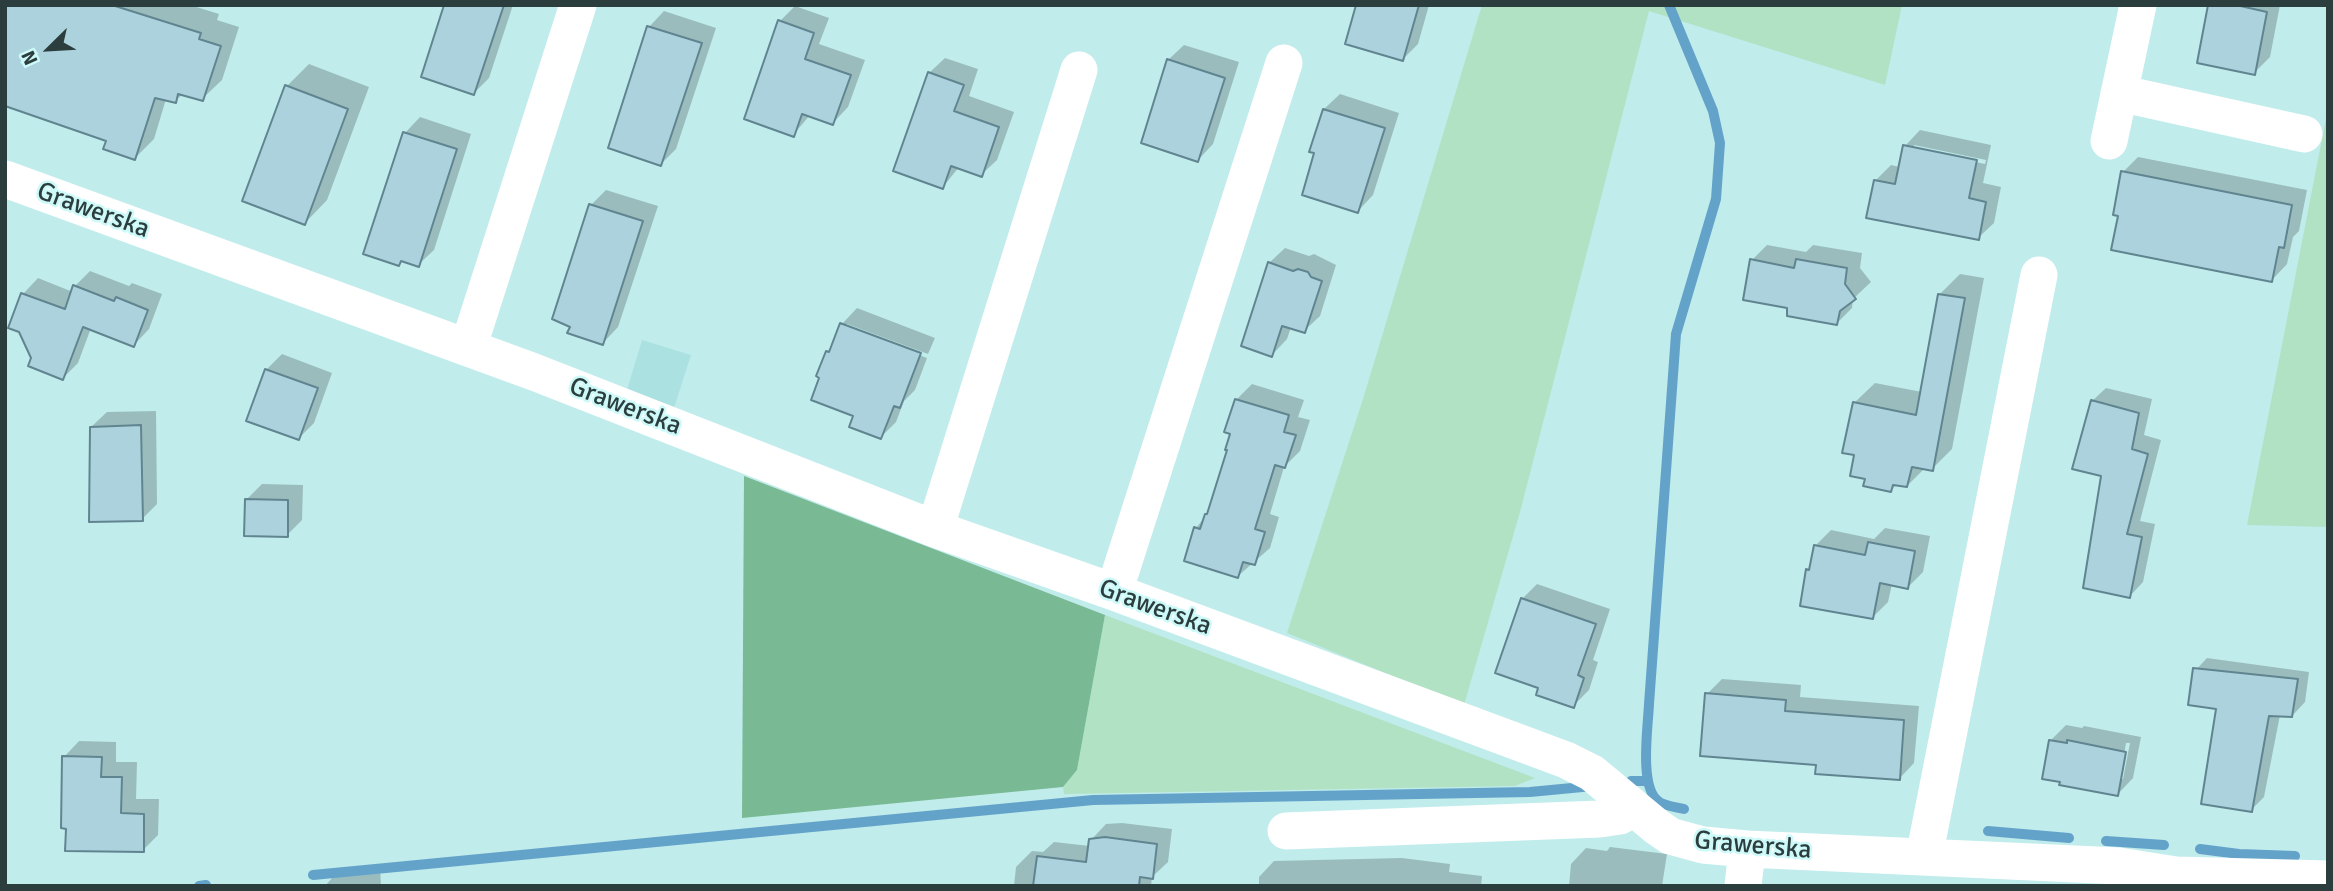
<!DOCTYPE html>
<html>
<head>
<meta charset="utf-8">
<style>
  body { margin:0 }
  #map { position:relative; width:2333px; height:891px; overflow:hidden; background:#c1ecec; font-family:Signika,sans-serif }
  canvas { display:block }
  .frame { position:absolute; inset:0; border:7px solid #2c3d3d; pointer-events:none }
  .north { position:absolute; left:14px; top:14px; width:70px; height:70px; -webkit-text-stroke:5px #cdf9f9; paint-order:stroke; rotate:246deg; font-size:19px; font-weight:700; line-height:28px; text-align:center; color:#2c3d3d }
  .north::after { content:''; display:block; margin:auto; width:24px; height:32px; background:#2c3d3d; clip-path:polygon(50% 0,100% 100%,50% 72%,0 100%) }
</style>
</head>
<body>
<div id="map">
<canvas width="2333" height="891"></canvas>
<div class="frame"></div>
<div class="north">N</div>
</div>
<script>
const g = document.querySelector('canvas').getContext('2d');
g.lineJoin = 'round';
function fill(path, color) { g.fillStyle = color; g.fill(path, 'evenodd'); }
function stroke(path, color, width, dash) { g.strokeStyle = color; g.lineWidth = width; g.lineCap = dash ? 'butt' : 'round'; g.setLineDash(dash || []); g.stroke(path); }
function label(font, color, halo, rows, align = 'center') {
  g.font = font + ' Signika,sans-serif'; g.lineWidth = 5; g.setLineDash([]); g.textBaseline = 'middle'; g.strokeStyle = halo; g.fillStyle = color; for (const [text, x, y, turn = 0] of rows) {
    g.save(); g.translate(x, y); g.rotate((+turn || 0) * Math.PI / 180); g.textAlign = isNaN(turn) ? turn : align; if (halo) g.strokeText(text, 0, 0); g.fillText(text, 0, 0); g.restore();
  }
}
fill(new Path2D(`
  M642 340 691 355 674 408 627 390Z`), '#ace1e2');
fill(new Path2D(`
  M1482 5H1902L1885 85 1649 11 1520 512 1464 705 1287 633 1363 399Z
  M2328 108V527L2247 525Z
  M1105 615 1535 778 1515 786 1064 794 1063 787 1077 770Z`), '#b0e2c3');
fill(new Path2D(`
  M744 476 1105 615 1077 770 1063 787 742 818Z`), '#79b993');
fill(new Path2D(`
  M5 5H190L219 14 217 20 239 27 222 80 202 99 183 94 175 101 166 99 154 139 135 158 108 140Z
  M446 5H513L489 78 474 93Z
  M1358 5H1429L1418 44 1403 59Z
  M2210 5H2280L2270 57 2254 73Z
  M795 6 829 18 819 44 865 60 848 107 833 123 810 115 793 135 780 21Z
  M664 11 716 28 676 149 661 164 649 27Z
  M1184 45 1239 62 1213 144 1198 160 1168 60Z
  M945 58 978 69 969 96 1014 112 997 160 981 175 959 167 943 187 929 73Z
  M309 64 369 87 327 200 305 223 287 86Z
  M1340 94 1399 113 1373 195 1358 211 1317 152 1324 109Z
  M420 117 471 134 434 250 418 265 403 260 398 264 405 133Z
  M1920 130 1991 145 1983 183 2001 187 1994 223 1978 238 1875 181 1891 165 1900 167 1905 146ZM1914 145 1986 160 1985 164 1914 149Z
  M2138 157 2307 190 2299 231 2293 237 2287 264 2272 280 2120 214 2123 172Z
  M606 190 658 206 618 327 603 343 591 205Z
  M1767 245 1806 252 1813 245 1862 253 1860 268 1871 282 1853 299 1852 308 1837 323 1789 307 1752 260Z
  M1285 248 1309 256 1314 254 1336 265 1320 316 1304 331 1291 327 1287 339 1272 355 1269 263Z
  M90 271 129 286 132 283 162 294 149 329 134 345 91 328 78 363 63 378 33 358 20 331 10 327 23 294 38 278 73 292 75 286Z
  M1960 274 1984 278 1952 449 1932 469 1925 468 1907 486 1897 484 1891 490 1867 478 1856 453 1854 403 1875 383 1922 392 1940 294Z
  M857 308 935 338 928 354 847 324V327L927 358 915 390 904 401 896 422 881 437 856 415 827 352 833 346 842 324Z
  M282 354 332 373 314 423 299 438 266 370Z
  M1252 384 1304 400 1298 417 1310 420 1300 451 1284 467 1270 514 1279 517 1270 548 1238 576 1196 528 1210 511 1230 448 1236 400Z
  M2106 388 2152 399 2144 435 2161 440 2140 521 2155 524 2143 582 2130 596 2103 475 2092 401Z
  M156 411 157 504 142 519 91 427 107 412Z
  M262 484 303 485 302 520 287 535 246 500Z
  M1885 528 1930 536 1923 572 1908 587 1892 584 1888 602 1873 617 1808 570 1812 566 1816 545 1831 530 1874 539Z
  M1537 584 1610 609 1593 660 1598 662 1589 690 1573 706 1522 599Z
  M2207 658 2309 672 2305 702 2292 716 2280 715 2264 797 2251 810 2218 708 2194 672Z
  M1722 679 1801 685 1800 697 1919 706 1914 763 1899 779 1818 763 1707 694Z
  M2066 725 2082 728 2084 726 2141 737 2133 778 2118 794 2061 781 2051 740ZM2126 743H2130L2123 779H2120Z
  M79 741 116 742V762H137L136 799H159L158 835 143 850 64 757Z
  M1122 823 1172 829 1168 862 1152 877 1151 886H1014L1016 867 1032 851 1043 852 1054 842 1090 846 1091 840 1106 824Z
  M1610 847 1667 854 1662 886H1569L1571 864 1586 848 1607 851Z
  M1402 858 1450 864 1449 872 1482 876 1481 886H1259V877L1274 861Z
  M380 867 381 886H325L340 869Z`), '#0003');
stroke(new Path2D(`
  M1669 5 1713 111 1720 143 1716 199 1676 334 1649 704C1648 727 1639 786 1658 801 1664 806 1676 807 1684 809
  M1631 781H1648
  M1988 831 2069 838
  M2106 841 2164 845
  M2200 849 2239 854 2295 856
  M313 875 1093 800 1530 792 1593 786
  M199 886 206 885`), '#64a3c9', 10);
const building = new Path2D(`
  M5 5H112L201 33 199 39 221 46 203 101 178 94 176 103 155 98 135 160 103 149 106 141 5 106Z
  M444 5H504L474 95 421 77Z
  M1356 5H1419L1403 61 1345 44Z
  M2208 5H2236L2267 12 2255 75 2197 63Z
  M778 20 814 33 805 59 851 75 833 125 802 114 794 137 744 119Z
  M647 26 702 43 661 166 608 148Z
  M1167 59 1225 78 1198 162 1141 143Z
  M928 72 964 85 954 111 999 127 982 177 951 166 943 189 893 171Z
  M285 85 348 109 305 225 242 201Z
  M1323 109 1385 128 1358 213 1302 195 1314 153 1309 152Z
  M403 132 457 149 419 267 401 261 399 266 363 254Z
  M1903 145 1977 160 1969 198 1986 202 1979 240 1866 218 1874 180 1895 184Z
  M2121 171 2292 205 2284 248 2279 247 2272 282 2111 250 2118 216 2113 215Z
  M589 204 643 221 603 345 567 333 570 327 552 319Z
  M1750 259 1794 268 1796 259 1847 268 1845 284 1856 299 1840 311 1837 325 1787 316V308L1743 300Z
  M1268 262 1293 271 1298 269 1308 272 1311 277 1322 281 1305 333 1282 326 1272 357 1241 346Z
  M73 285 114 301 116 297 148 310 134 347 83 327 63 380 28 366 31 358 19 332 8 328 21 293 65 309Z
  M1938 294 1965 298 1933 471 1912 467 1907 487 1893 485 1891 492 1863 486 1865 479 1850 476 1854 455 1842 453 1853 402 1916 415Z
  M840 323 921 353 900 408 894 406 881 439 849 427 853 416 811 400 819 378 816 376 826 351 829 352Z
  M265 369 318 388 299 440 246 421Z
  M1235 399 1289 415 1284 432 1296 435 1285 468 1275 465 1255 529 1265 532 1255 565 1243 562 1238 578 1184 561 1194 527 1200 529 1205 514H1207L1227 450H1225L1230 434 1224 432Z
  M2091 400 2139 413 2132 449 2148 454 2127 534 2142 537 2130 598 2083 588 2101 476 2072 469Z
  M141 425 143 521 89 522 90 427Z
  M245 499 288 500V537L244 536Z
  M1868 542 1915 551 1908 589 1880 583 1873 619 1800 606 1806 569 1809 570 1814 545 1865 555Z
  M1521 598 1596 624 1578 675 1584 678 1574 708 1536 695 1538 688 1495 673Z
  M2193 668 2298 679 2292 717 2269 716 2252 812 2201 804 2216 709 2188 705Z
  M1705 693 1786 700 1785 711 1904 720 1900 780 1815 774 1816 765 1700 756Z
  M2049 740 2067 743V740L2126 752 2118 796 2059 785 2060 782 2042 779Z
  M62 756 102 757 101 777H122L121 813 144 814V852L65 851 66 829 61 828Z
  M1105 837 1157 844 1153 879 1140 877 1139 886H1033L1037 856 1086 862 1089 839Z`);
fill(building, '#abd2dd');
stroke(building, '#608590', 2);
stroke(new Path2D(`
  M2119 93 2304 134
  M2109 141 2138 5
  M5 179 534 372 935 529 1114 592 1566 760 1592 773 1657 827 1670 836 1703 845 1747 849 2119 866 2176 875 2328 879
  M468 348 578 5
  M935 529 1079 70
  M1114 592 1284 63
  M1286 831 1600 819 1620 816 1634 808
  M1924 857 2039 275
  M1743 886 1747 849`), '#fff', 37);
label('26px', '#2c3d3d', '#cdf9f9', [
  ["Grawerska",93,211,20],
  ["Grawerska",625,407,21],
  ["Grawerska",1155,608,20],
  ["Grawerska",1753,846,5]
]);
</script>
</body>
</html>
